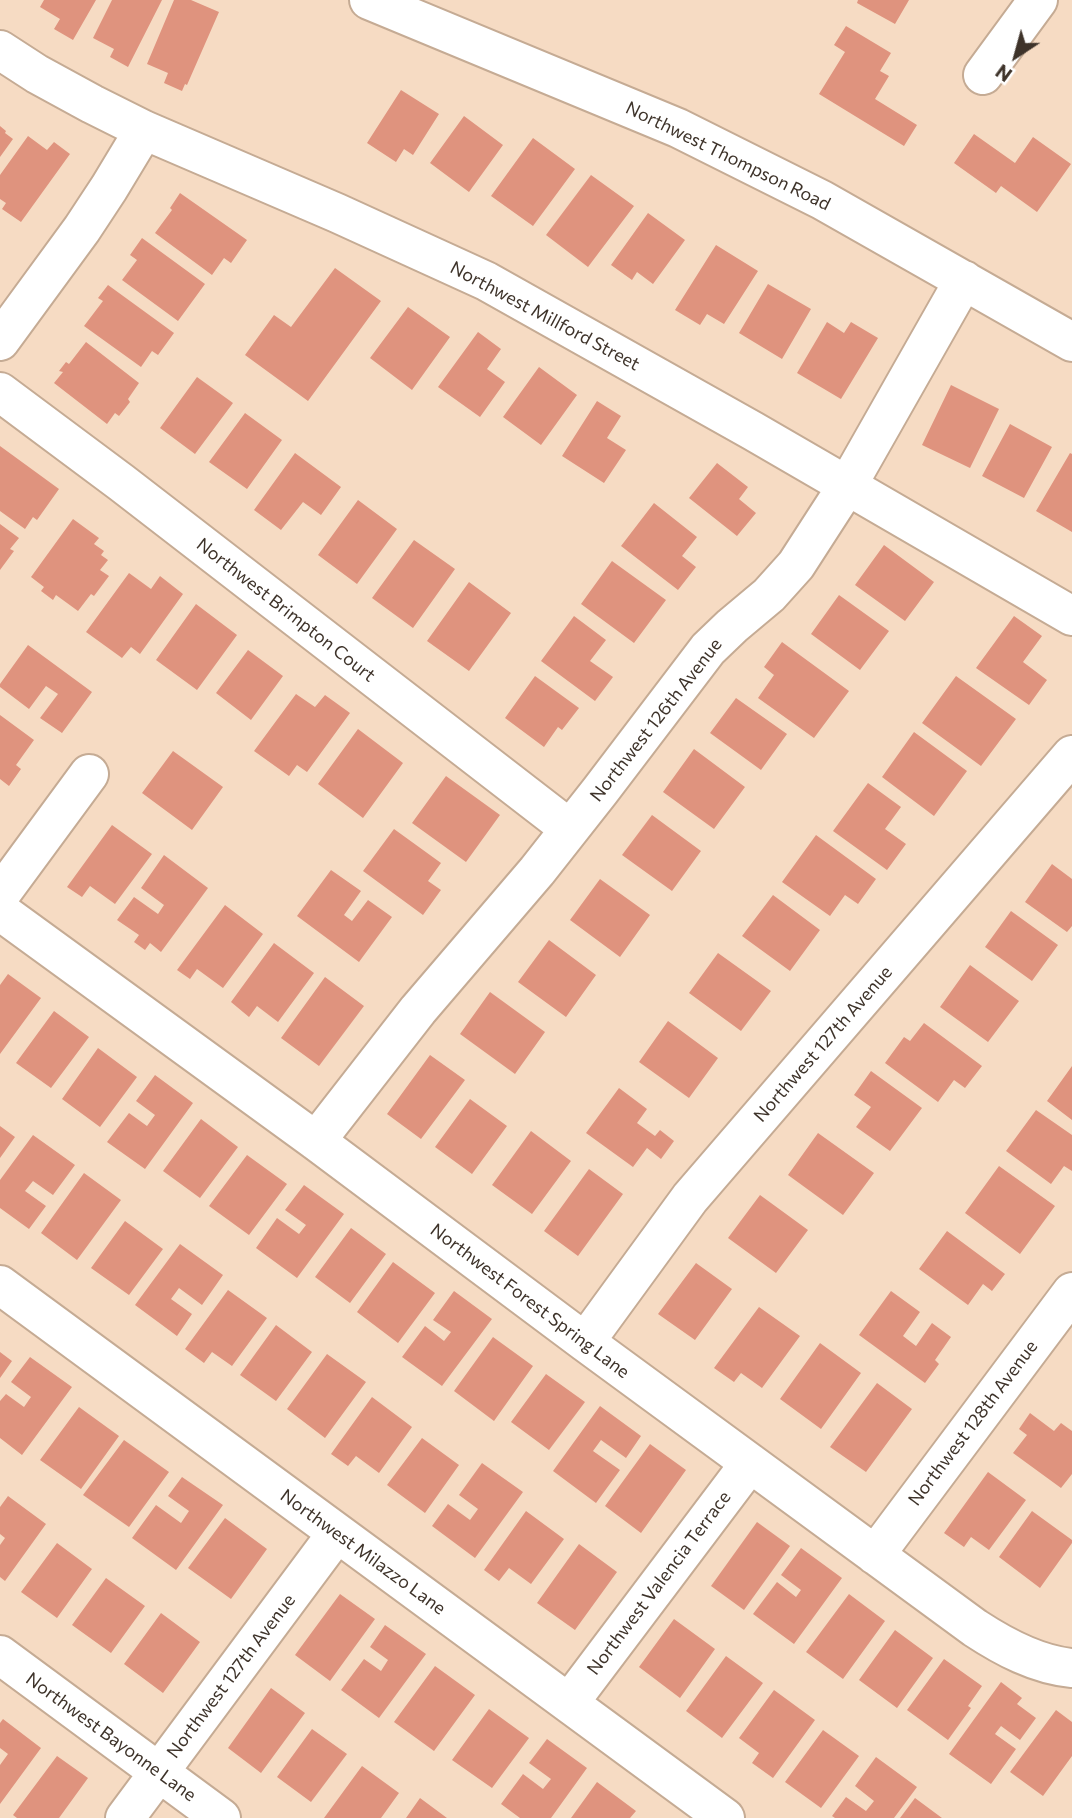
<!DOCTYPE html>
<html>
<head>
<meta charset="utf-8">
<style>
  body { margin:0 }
  #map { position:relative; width:1072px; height:1818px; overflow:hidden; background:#f6dbc3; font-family:Commissioner,sans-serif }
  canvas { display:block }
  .north { position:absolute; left:981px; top:21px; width:70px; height:70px; -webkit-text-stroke:5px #fff; paint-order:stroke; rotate:216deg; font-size:19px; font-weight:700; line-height:28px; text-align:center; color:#3e332a }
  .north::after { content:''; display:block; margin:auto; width:24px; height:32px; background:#3e332a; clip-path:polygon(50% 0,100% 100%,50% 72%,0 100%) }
</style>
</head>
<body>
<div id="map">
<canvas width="1072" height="1818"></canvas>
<div class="north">N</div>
</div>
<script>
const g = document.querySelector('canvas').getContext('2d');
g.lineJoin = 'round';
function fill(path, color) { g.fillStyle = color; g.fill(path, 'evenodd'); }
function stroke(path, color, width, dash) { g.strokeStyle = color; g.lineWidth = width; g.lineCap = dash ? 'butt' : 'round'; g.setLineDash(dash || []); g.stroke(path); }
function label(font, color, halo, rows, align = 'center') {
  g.font = font + ' Commissioner,sans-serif'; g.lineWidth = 5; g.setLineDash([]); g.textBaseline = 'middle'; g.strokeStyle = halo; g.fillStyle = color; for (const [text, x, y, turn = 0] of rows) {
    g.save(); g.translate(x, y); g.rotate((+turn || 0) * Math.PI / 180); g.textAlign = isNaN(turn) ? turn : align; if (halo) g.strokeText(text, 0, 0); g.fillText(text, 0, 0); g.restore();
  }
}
fill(new Path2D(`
  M44 0H96L73 40 54 29 60 19 40 7Z
  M112 0H162L128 67 110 57 114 49 93 38Z
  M174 0H191L219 12 187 85 185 84 182 91 164 83 168 73 147 64Z
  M858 0H909L895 24 857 3Z
  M846 26 891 53 880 71 889 76 875 99 917 125 904 146 819 94 845 52 834 45Z
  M401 90 439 114 413 155 404 149 396 162 367 143Z
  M464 116 503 145 469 192 430 163Z
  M0 126 6 131 5 133 13 139 0 157Z
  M974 134 1015 163 1033 137 1071 164 1037 212 1001 186 996 193 954 163Z
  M28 136 47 150 54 142 70 154 21 222 2 209 6 203 0 199V175Z
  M533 138 575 169 533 226 491 196Z
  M591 175 634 206 588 267 546 235Z
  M180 193 247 240 231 263 224 258 212 275 155 233 172 210 170 208Z
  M648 213 685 240 653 284 637 272 632 280 611 265Z
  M142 238 205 284 178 321 122 280 137 260 130 255Z
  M716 245 758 271 724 324 707 314 700 325 675 310Z
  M335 268 381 301 308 401 245 355 274 315 291 327Z
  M768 284 811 309 782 359 739 333Z
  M108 285 174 333 158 355 152 351 141 367 84 326 103 301 98 298Z
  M408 307 450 337 412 390 370 358Z
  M827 322 844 333 851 322 878 338 841 399 797 373Z
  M478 332 501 349 487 369 505 382 480 417 438 387Z
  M86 342 139 383 128 399 130 402 119 416 115 413 107 424 54 383 63 372 59 371 66 362 69 364Z
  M539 367 577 395 541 445 503 417Z
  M197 377 233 403 195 454 160 428Z
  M951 385 999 409 970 468 922 445Z
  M597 401 621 416 607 438 626 450 604 483 562 456Z
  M245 413 282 440 247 489 209 462Z
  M1010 424 1052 447 1024 498 982 476Z
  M0 446 59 489 37 520 33 517 25 529 0 511Z
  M295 453 341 487 321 515 303 502 281 530 254 510Z
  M1070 453 1072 454V532L1036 511Z
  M717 463 748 487 739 499 756 513 737 536 689 498Z
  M358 500 397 529 357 584 318 555Z
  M654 503 697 537 682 556 696 567 678 590 621 546Z
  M73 519 99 538 94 544 104 551 101 555 108 560 100 570 109 576 94 596 91 594 78 611 56 595 53 600 41 591 44 587 31 577Z
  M0 524 19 538 10 549 14 551 0 570Z
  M414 540 455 569 413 628 372 598Z
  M884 545 934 582 905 621 855 585Z
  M612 561 666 600 634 643 581 604Z
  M129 573 151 589 160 576 183 594 140 654 131 647 122 658 86 632Z
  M469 582 511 613 469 671 427 641Z
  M839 595 889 631 860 670 811 634Z
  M196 604 237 635 197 690 156 660Z
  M574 616 606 640 590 661 613 677 595 701 541 661Z
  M1014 616 1042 636 1023 662 1047 680 1029 705 976 668Z
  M782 642 849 691 814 738 758 698 774 675 764 667Z
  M28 645 92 692 62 733 40 718 58 694 46 686 29 709 0 687V684Z
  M248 650 283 676 251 720 216 693Z
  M535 676 579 708 562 730 558 727 544 747 505 718Z
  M956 676 1016 719 981 766 922 723Z
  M296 694 315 707 325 695 350 713 307 772 297 765 289 776 254 751Z
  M736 698 787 734 761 770 710 733Z
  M0 715 34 740 16 765 21 769 9 786 0 779Z
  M358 729 403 763 363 818 318 784Z
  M914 732 967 771 934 816 882 777Z
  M694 749 745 787 714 829 663 792Z
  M173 751 223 787 192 830 142 793Z
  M446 776 500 815 466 862 412 823Z
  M868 783 901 807 885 829 906 844 887 870 833 831Z
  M652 815 701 851 672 891 622 855Z
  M112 825 152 854 115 904 90 886 82 897 67 887Z
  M394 829 441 863 428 881 441 890 423 915 363 871Z
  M816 835 876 879 858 904 845 895 830 916 782 882Z
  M164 855 208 888 161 952 150 943 145 950 134 942 139 935 117 920 134 897 158 914 164 905 141 888Z
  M1052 864 1072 879V926L1067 932 1025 902Z
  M331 870 361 891 344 915 352 921 368 900 392 917 359 962 297 916Z
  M600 879 650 915 620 957 570 920Z
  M773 895 820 930 790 971 742 936Z
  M225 905 263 934 223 988 197 969 190 979 177 970Z
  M1011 911 1058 945 1032 981 985 947Z
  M549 940 596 975 566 1017 518 982Z
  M274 943 314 973 278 1022 257 1006 249 1017 231 1002Z
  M718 953 771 991 741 1031 689 993Z
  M970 965 1019 1001 988 1042 940 1007Z
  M8 974 41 998 0 1054V985Z
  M325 977 364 1006 319 1066 281 1038Z
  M490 992 545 1032 515 1074 460 1034Z
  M54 1011 89 1037 51 1088 16 1063Z
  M668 1021 718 1058 689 1098 639 1062Z
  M924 1023 982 1066 965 1088 954 1080 938 1102 885 1063 904 1037 910 1041Z
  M98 1048 137 1077 100 1127 62 1099Z
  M430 1055 465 1080 421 1139 387 1114Z
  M1072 1066V1120L1047 1101Z
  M871 1071 922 1108 890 1151 856 1127 871 1107 854 1095Z
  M155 1075 193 1103 145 1169 107 1142 129 1113 147 1126 155 1115 136 1101Z
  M619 1088 647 1109 637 1123 655 1136 660 1130 674 1141 661 1159 647 1148 633 1167 586 1133Z
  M470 1099 507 1126 472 1174 435 1147Z
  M1036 1110 1072 1135V1171L1064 1166 1051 1184 1006 1151Z
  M201 1119 238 1147 200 1198 163 1171Z
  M0 1126 15 1137 0 1158Z
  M531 1131 571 1161 532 1214 492 1185Z
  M818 1133 874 1173 843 1215 788 1175Z
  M33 1135 75 1165 53 1195 33 1181 25 1191 46 1206 29 1229 0 1208V1180Z
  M247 1155 287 1184 249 1235 209 1206Z
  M999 1166 1055 1206 1020 1254 965 1213Z
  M589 1169 623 1194 578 1256 544 1231Z
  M84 1173 121 1200 77 1260 41 1233Z
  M304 1185 344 1214 297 1278 256 1248 277 1218 299 1234 306 1225 285 1210Z
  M760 1195 808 1230 776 1273 728 1238Z
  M125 1221 163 1249 129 1295 91 1268Z
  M351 1228 386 1254 350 1303 315 1277Z
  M947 1231 1005 1274 992 1291 983 1284 968 1305 919 1269Z
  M180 1244 223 1275 202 1305 179 1288 171 1299 192 1314 177 1336 135 1305Z
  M393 1262 435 1293 398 1343 357 1312Z
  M696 1263 732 1289 695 1340 658 1314Z
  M228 1290 267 1318 232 1366 212 1352 204 1363 185 1349Z
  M454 1291 492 1319 442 1386 402 1357 425 1326 444 1341 451 1332 433 1320Z
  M891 1291 920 1312 903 1336 916 1346 932 1323 951 1337 935 1360 939 1364 925 1383 859 1335Z
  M759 1307 800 1336 762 1388 741 1373 734 1382 714 1368Z
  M276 1325 312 1352 276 1401 240 1375Z
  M493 1337 533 1366 494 1421 454 1391Z
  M820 1343 861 1373 821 1429 780 1399Z
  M0 1352 12 1361 0 1378Z
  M327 1354 366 1382 325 1438 287 1409Z
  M30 1357 72 1387 22 1455 0 1438V1401L6 1394 24 1407 31 1397 11 1382Z
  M546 1374 585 1402 549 1450 511 1422Z
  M877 1383 912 1409 866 1472 830 1447Z
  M372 1397 412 1427 379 1473 356 1456 348 1466 331 1454Z
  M600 1406 641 1436 626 1458 601 1440 593 1451 620 1470 596 1503 553 1471Z
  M79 1407 119 1436 81 1489 40 1460Z
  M1030 1413 1054 1431 1061 1423 1072 1431V1474L1061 1488 1013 1453 1027 1435 1019 1429Z
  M422 1438 459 1465 425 1513 387 1485Z
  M124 1440 169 1472 129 1527 83 1495Z
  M650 1444 686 1470 641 1533 605 1506Z
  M482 1463 523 1492 475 1558 432 1526 448 1504 470 1520 478 1509 459 1495Z
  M988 1472 1026 1500 989 1550 971 1537 964 1547 944 1533Z
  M182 1477 223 1505 176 1570 132 1538 156 1505 181 1523 189 1511 168 1496Z
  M8 1496 46 1524 5 1581 0 1577V1545L5 1538 0 1534V1507Z
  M526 1511 564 1539 531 1584 509 1568 499 1581 484 1570Z
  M1032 1511 1072 1540V1543L1040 1588 999 1557Z
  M225 1518 267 1549 231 1599 188 1568Z
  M757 1522 790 1546 744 1610 711 1586Z
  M57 1543 92 1569 57 1618 21 1592Z
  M579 1544 617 1572 575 1630 537 1603Z
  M801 1548 842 1578 794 1644 753 1614 777 1582 796 1597 801 1590 781 1575Z
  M106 1578 145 1606 111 1653 72 1625Z
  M340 1594 375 1619 330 1681 295 1655Z
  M849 1594 885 1621 843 1679 806 1652Z
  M161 1613 200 1642 163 1693 124 1664Z
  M674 1619 715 1649 680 1698 639 1667Z
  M385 1625 426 1654 379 1718 341 1690 364 1659 381 1671 388 1660 370 1647Z
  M895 1630 933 1658 897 1708 859 1680Z
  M726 1656 763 1683 722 1738 686 1711Z
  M944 1659 982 1686 968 1706 971 1708 948 1740 907 1710Z
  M435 1666 475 1695 434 1751 394 1722Z
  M1001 1682 1022 1698 1017 1704 1036 1718 1020 1740 1001 1726 995 1734 1016 1749 991 1784 949 1754Z
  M271 1688 305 1713 261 1773 228 1748Z
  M774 1690 815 1720 773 1778 752 1763 759 1753 739 1738Z
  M489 1709 529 1738 492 1788 452 1760Z
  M1056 1710 1072 1722V1756L1043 1796 1010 1772Z
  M3 1719 41 1748 0 1804V1765L8 1754 0 1748V1723Z
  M312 1729 347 1754 311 1802 277 1777Z
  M823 1730 859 1756 821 1808 785 1782Z
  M547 1739 587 1768 551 1818H520L501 1804 523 1774 543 1789 551 1779 529 1763Z
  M57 1756 88 1778 59 1818H17L13 1815Z
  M876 1757 917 1787 894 1818H835L832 1816 846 1797 866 1811 874 1801 855 1786Z
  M362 1766 399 1793 381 1818H324Z
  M597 1782 636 1811 630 1818H571Z
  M420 1798 447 1818H406Z
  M915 1798 942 1818H900Z`), '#df937e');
const minor = new Path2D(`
  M369 0 678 128 822 200 1072 342
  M0 50 37 74 92 104 144 130 337 213 486 281 753 431 1072 616
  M983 75 1038 0
  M0 341 82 229 109 188 144 130
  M0 392 122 483 570 829
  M0 895 89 774
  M0 911 316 1141 585 1342 975 1628C1004 1647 1037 1665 1072 1668
  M316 1141 418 1010 537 871 600 791 708 649 732 626 769 595 796 565 847 486 964 280
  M0 1285 725 1818
  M585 1342 690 1198 1072 755
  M875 1555 1072 1292
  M0 1655 221 1818
  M569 1703 750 1463
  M125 1818 337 1533`);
stroke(minor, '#c5ab94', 42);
stroke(minor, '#fff', 38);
label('18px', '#3e332a', '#fff', [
  ["Northwest Thompson Road",728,156,26],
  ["Northwest Millford Street",545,316,28],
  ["Northwest Brimpton Court",286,610,38],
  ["Northwest 126th Avenue",656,720,-52],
  ["Northwest 127th Avenue",823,1044,-49],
  ["Northwest Forest Spring Lane",530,1301,37],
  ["Northwest 128th Avenue",973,1423,-53],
  ["Northwest Milazzo Lane",363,1552,36],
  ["Northwest Valencia Terrace",659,1583,-53],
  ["Northwest 127th Avenue",231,1676,-53],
  ["Northwest Bayonne Lane",111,1737,36]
]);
</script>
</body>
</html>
